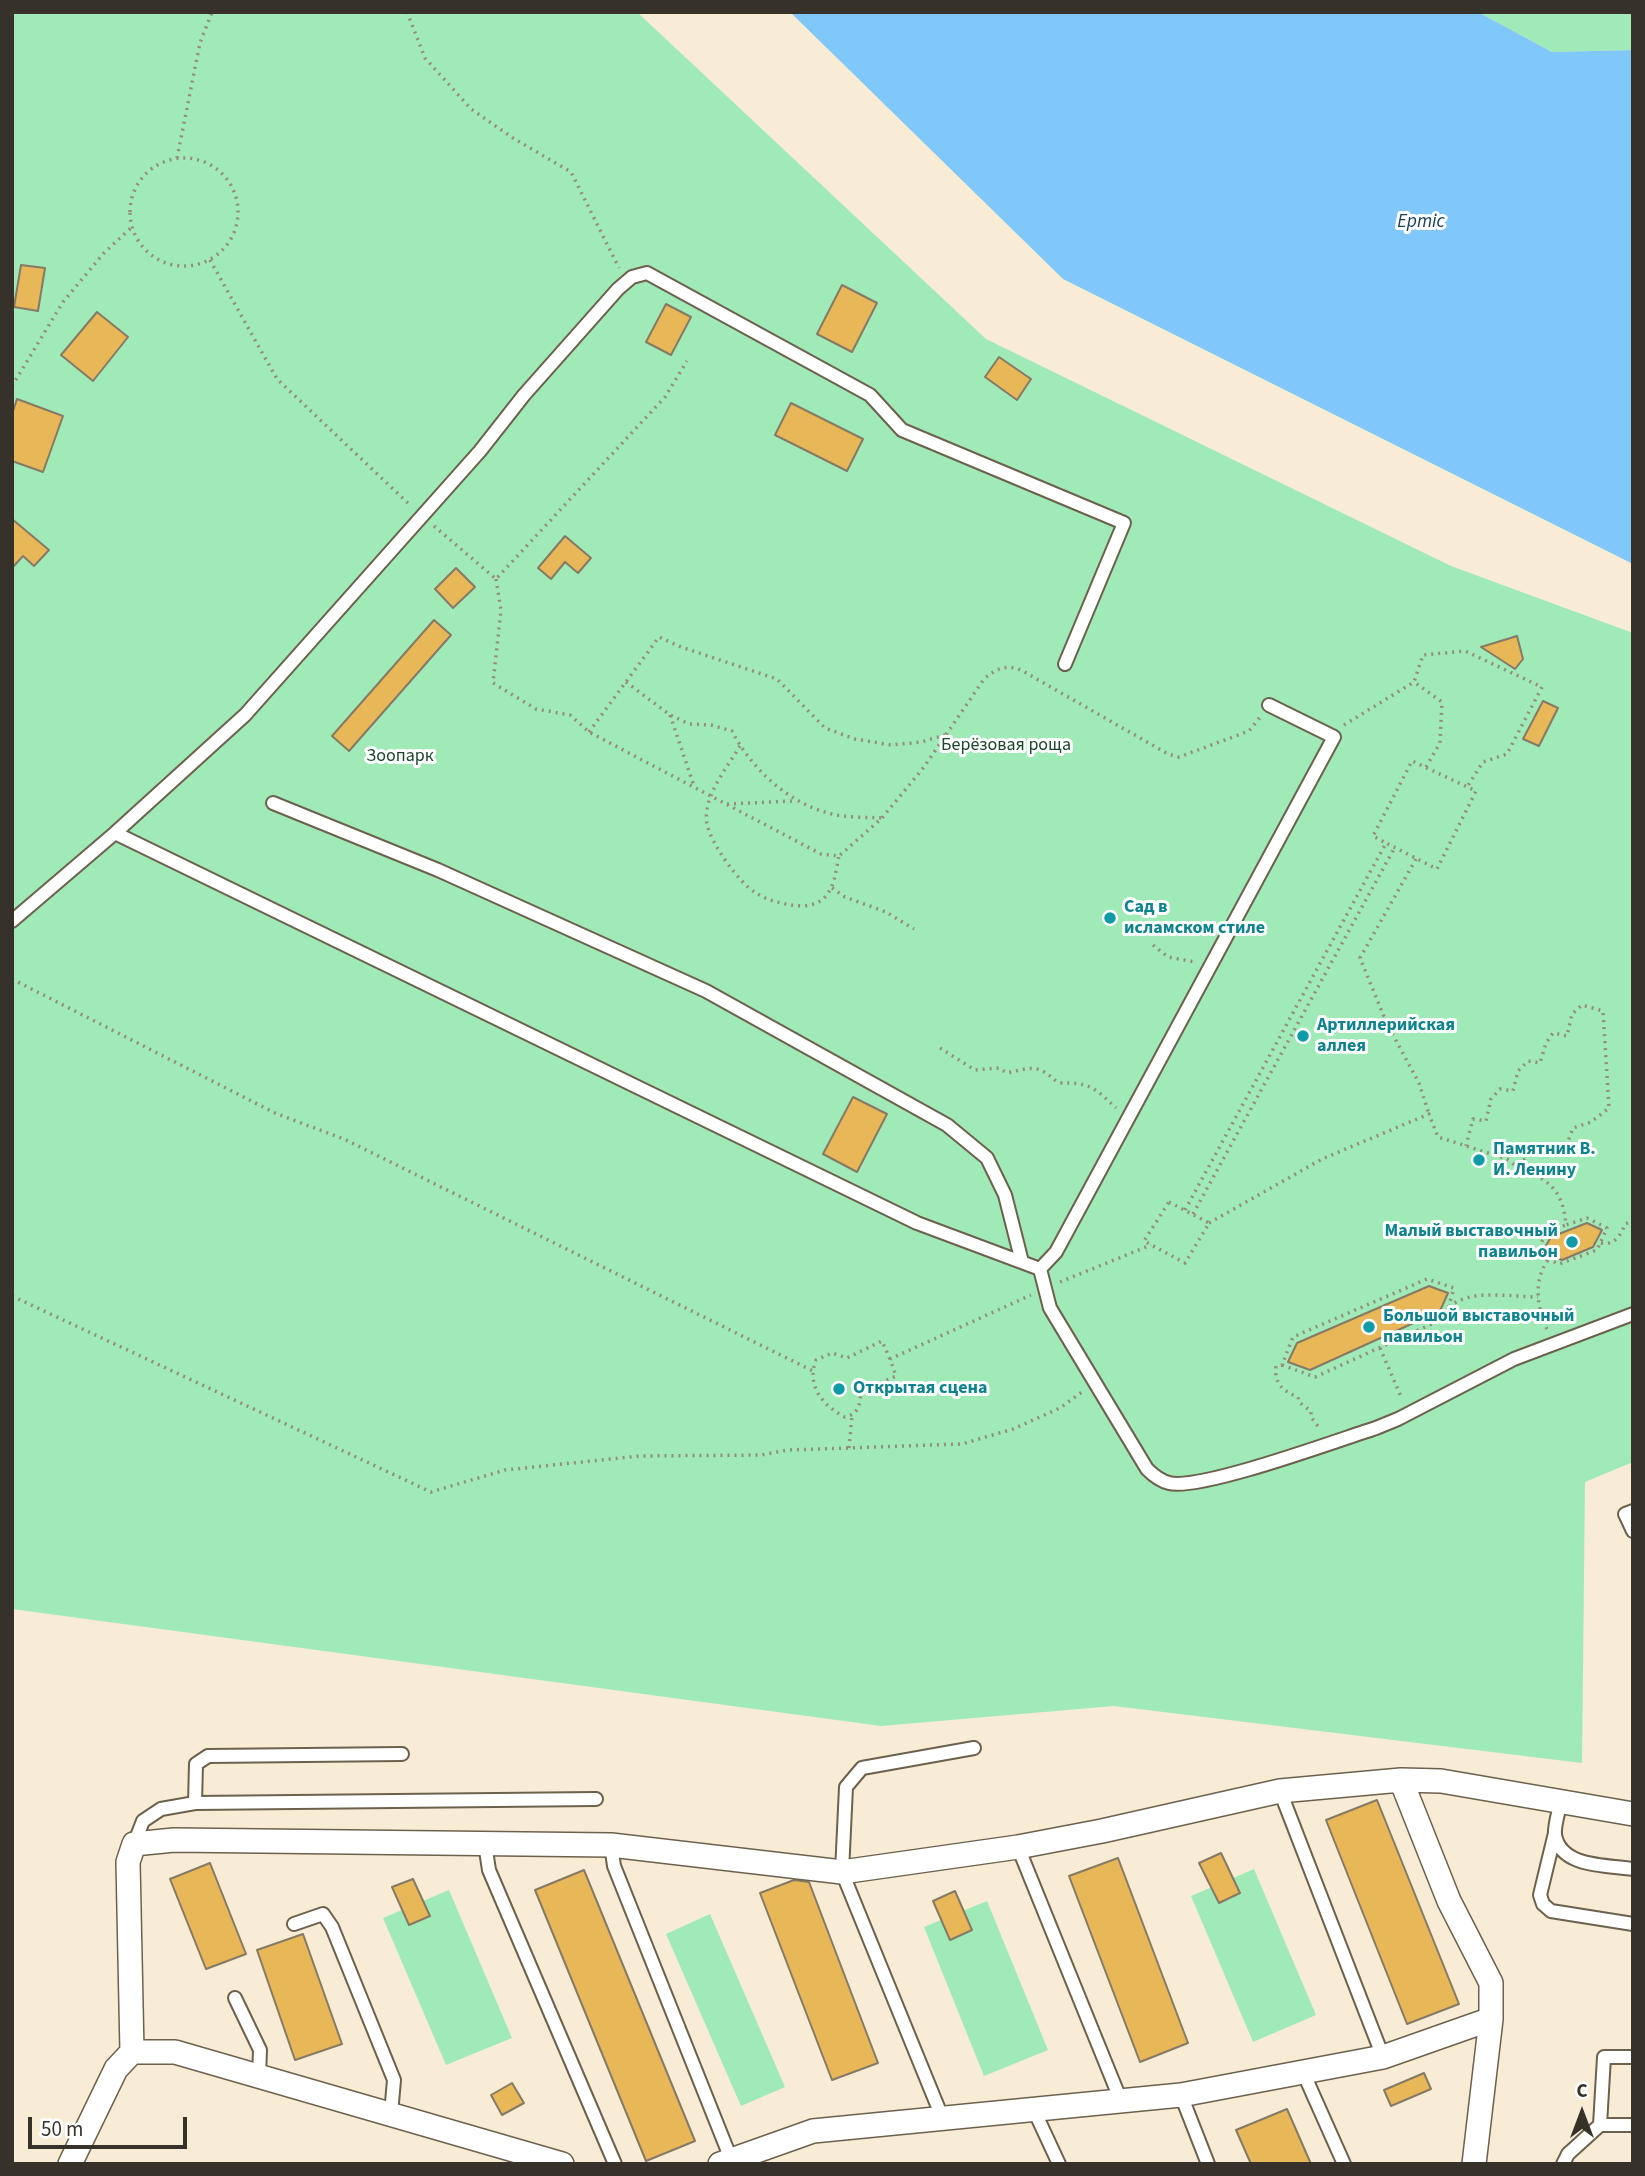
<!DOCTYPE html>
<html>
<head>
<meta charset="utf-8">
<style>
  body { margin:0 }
  #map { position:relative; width:1645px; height:2176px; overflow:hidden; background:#f8ecd5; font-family:"Source Sans 3",sans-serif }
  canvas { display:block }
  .frame { position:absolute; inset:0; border:14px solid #363129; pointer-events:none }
  .north { position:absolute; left:1547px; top:2078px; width:70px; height:70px; -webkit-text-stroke:5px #fff; paint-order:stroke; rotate:0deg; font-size:19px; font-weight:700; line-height:28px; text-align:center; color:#363129 }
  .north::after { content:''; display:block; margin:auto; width:24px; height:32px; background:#363129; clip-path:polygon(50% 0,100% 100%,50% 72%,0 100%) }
  .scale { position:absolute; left:28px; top:2117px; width:159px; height:32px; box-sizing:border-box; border:4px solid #363129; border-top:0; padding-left:9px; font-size:21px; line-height:24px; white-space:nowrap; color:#363129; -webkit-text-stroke:5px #fff; paint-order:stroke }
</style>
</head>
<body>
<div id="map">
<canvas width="1645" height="2176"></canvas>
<div class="frame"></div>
<div class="north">С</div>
<div class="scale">50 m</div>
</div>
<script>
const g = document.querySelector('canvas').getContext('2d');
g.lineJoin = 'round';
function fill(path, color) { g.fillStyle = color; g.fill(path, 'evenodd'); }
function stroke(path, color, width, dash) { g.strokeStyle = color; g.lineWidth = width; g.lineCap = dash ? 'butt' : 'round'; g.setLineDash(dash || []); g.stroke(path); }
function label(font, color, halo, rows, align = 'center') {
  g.font = font + ' "Source Sans 3",sans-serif'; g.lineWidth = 6; g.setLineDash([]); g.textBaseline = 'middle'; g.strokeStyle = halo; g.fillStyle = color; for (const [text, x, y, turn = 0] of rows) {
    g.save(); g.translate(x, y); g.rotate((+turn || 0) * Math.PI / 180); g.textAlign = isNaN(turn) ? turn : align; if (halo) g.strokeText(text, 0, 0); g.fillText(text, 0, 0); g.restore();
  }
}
fill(new Path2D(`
  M12 12H637L986 339 1451 566 1633 633V1462L1585 1482 1582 1763 1114 1706 881 1726 12 1609Z
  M1478 12H1633V50L1552 52Z
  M1254 1869 1316 2015 1253 2042 1191 1896Z
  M449 1890 512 2038 446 2065 383 1918Z
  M987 1901 1048 2050 984 2076 924 1927Z
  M710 1914 785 2087 741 2106 666 1934Z`), '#a0eab7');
fill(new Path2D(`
  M790 12H1478L1552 52 1633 50V564L1063 279Z`), '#80c8f9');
const building = new Path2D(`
  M21 265 45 268 38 311 14 307Z
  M842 285 877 303 852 352 817 334Z
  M666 304 691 317 671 355 646 342Z
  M97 312 128 337 93 381 61 355Z
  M999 357 1031 379 1017 400 985 377Z
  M17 399 63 416 43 472 12 461V414Z
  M791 403 863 439 847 471 775 435Z
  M12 519 49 550 34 566 23 556 12 568Z
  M565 536 591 558 578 573 565 562 551 579 538 568Z
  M456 568 475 587 453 608 435 589Z
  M434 620 451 635 349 751 332 736Z
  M1517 636 1523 659 1515 669 1481 647Z
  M1543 701 1558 708 1539 746 1523 739Z
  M853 1097 887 1114 857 1172 823 1154Z
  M1587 1223 1602 1230 1593 1247 1562 1260 1542 1252 1551 1237Z
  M1429 1286 1448 1293 1440 1311 1310 1370 1288 1362 1297 1343Z
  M1377 1800 1459 2004 1407 2024 1326 1820Z
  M1221 1853 1240 1893 1219 1903 1199 1863Z
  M1118 1858 1188 2043 1140 2062 1069 1876Z
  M210 1863 246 1954 206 1969 170 1879Z
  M584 1870 695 2141 646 2161 535 1890Z
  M413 1879 430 1916 409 1925 392 1887Z
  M794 1880 809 1882 878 2063 832 2080 760 1893Z
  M955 1891 972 1930 950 1940 933 1901Z
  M303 1934 342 2044 295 2060 257 1950Z
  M1424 2073 1431 2089 1391 2106 1384 2090Z
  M512 2083 524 2103 502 2115 491 2095Z
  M1287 2109 1311 2164H1251L1236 2130Z`);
fill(building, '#e8b757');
stroke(building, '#867a66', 2);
const service = new Path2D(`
  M273 803 438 870 706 991 947 1125 987 1158 1005 1195 1022 1262
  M115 833 917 1223 1040 1269 1050 1308 1147 1469C1153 1475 1161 1481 1169 1483 1200 1491 1338 1440 1376 1428L1398 1419 1514 1359 1633 1314
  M12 921 115 833 245 715 480 451 524 395 618 289 632 277 647 273 870 395 902 430 1124 523 1065 664
  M1040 1269 1056 1252 1334 737 1269 705
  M1633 1511 1625 1514 1633 1531
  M1280 1791 1383 2057
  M1561 1801C1559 1811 1554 1825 1555 1835 1561 1868 1607 1865 1633 1869
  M195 1803 196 1764 208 1756 402 1754
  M1555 1833 1540 1895 1543 1904 1551 1911 1633 1924
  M134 1844 143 1821 161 1809 195 1803 596 1799
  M485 1844 489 1870 615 2164
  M611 1845 614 1866 731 2159
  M1018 1847 1121 2101
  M294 1924 323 1914 332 1927 394 2080 391 2114
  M235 1998 260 2050 259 2076
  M1303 2072 1344 2164
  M1181 2095 1208 2164
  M1033 2108 1059 2164
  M942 2117 842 1872 846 1787 862 1768 974 1748
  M1600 2125H1633
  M1563 2164 1568 2154 1600 2125 1604 2057H1633`);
const minor = new Path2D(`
  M1401 1780 1449 1901 1491 1983V2019L1474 2164
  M132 2052 128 1862 134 1844 174 1840 611 1845 842 1872 1018 1847 1102 1831 1280 1791 1401 1780 1441 1781 1633 1814
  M70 2164 116 2069 132 2052H175L562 2164
  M720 2164 813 2131 1181 2095 1383 2057 1491 2019`);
stroke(service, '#6c614d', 16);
stroke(minor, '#6c614d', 26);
stroke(new Path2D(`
  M407 12 425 58 471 109 513 138 571 172 619 268
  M177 158 200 43 212 12
  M130 212a54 54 0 1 1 108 0a54 54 0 1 1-108 0Z
  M210 260 277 379 410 505
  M12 386 63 302 104 253 132 227
  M434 526 496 579 665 397 687 361
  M496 579 501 610 493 683 536 709 570 715 589 732 821 854 839 856 882 818 924 767 984 679C996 669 1005 664 1021 670L1168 754 1179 757 1249 731 1261 716
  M626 682 670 715 689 724 711 725 732 731C751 768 787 802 828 813 845 818 865 817 882 818
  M670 715 694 786
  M1344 725 1414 682
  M589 732 659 637 681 647 777 679 825 728 855 739 891 745 921 742 945 735
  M740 746C727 768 702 797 707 824 711 844 739 883 756 893 767 900 779 903 791 905 803 907 818 906 826 896 835 885 836 870 839 856
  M1426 767 1440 743 1442 702 1414 682 1423 655 1465 651 1542 687 1507 754 1483 762 1467 787
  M727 804 793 801
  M1416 859 1360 958 1387 1024 1419 1083 1429 1114
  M832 888 845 897 886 912 914 929
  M1153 945 1168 957 1195 962
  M12 979 277 1114 344 1139 813 1371
  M940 1048 975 1070 999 1068 1007 1073C1033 1067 1038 1064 1058 1083 1089 1082 1094 1087 1116 1108
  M1516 1166C1548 1179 1563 1189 1566 1225L1587 1218 1607 1228 1597 1250 1559 1264 1536 1254 1546 1233 1566 1225
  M1169 1202 1209 1223 1185 1263 1144 1241Z
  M1185 1210 1386 843 1437 869 1476 791 1412 761 1373 836 1386 843
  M1193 1214 1395 847
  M1209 1223 1322 1159 1429 1114 1438 1137 1507 1159 1516 1166 1533 1153 1559 1154 1565 1149 1573 1128 1591 1122 1609 1108 1603 1011 1582 1005 1572 1014 1567 1036 1553 1033 1546 1043 1540 1063 1528 1061 1518 1071 1513 1091 1500 1089 1491 1099 1486 1121 1473 1119 1466 1146
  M1601 1243C1614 1246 1621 1235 1625 1224L1633 1221
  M1060 1282 1151 1245
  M12 1296 431 1492 505 1470 640 1456 761 1455 788 1450 962 1444 1013 1429 1060 1408 1082 1392
  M1449 1307C1471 1288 1510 1297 1538 1297
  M1547 1329C1537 1308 1533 1280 1548 1260
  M1380 1348 1402 1399
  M890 1359 882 1341 847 1358 832 1353 816 1360C806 1386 823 1406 845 1417 859 1414 860 1404 861 1391L896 1376 890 1359 1031 1295
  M1282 1365 1315 1377 1445 1318 1454 1288 1427 1279 1293 1337 1282 1365 1276 1366C1274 1384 1283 1391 1298 1397L1299 1402 1311 1411V1417L1320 1429
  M849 1448 852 1416`), '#958c7d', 3.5, [2, 5]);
stroke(service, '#fff', 12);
stroke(minor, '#fff', 23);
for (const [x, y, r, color] of [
  [1110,918,7,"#0f9aa8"],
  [1303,1036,7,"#0f9aa8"],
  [1479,1160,7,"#0f9aa8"],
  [1572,1242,7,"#0f9aa8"],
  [1369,1327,7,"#0f9aa8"],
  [839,1389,7,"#0f9aa8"]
]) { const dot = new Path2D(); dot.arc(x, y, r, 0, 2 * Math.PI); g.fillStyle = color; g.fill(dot); stroke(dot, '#fff', 2.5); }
label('18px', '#1d452c', '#fff', [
  ["Берёзовая роща",1006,746],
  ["Зоопарк",400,757]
]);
label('bold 18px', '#0d838f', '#fff', [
  ["Сад в",1124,908],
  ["исламском стиле",1124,929],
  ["Артиллерийская",1317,1026],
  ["аллея",1317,1047],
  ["Памятник В.",1493,1150],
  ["И. Ленину",1493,1171],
  ["Малый выставочный",1558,1232,"right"],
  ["павильон",1558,1253,"right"],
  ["Большой выставочный",1383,1317],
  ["павильон",1383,1338],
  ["Открытая сцена",853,1389]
], 'left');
label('italic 19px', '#184059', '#fff', [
  ["Ертіс",1421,223]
]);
</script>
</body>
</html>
